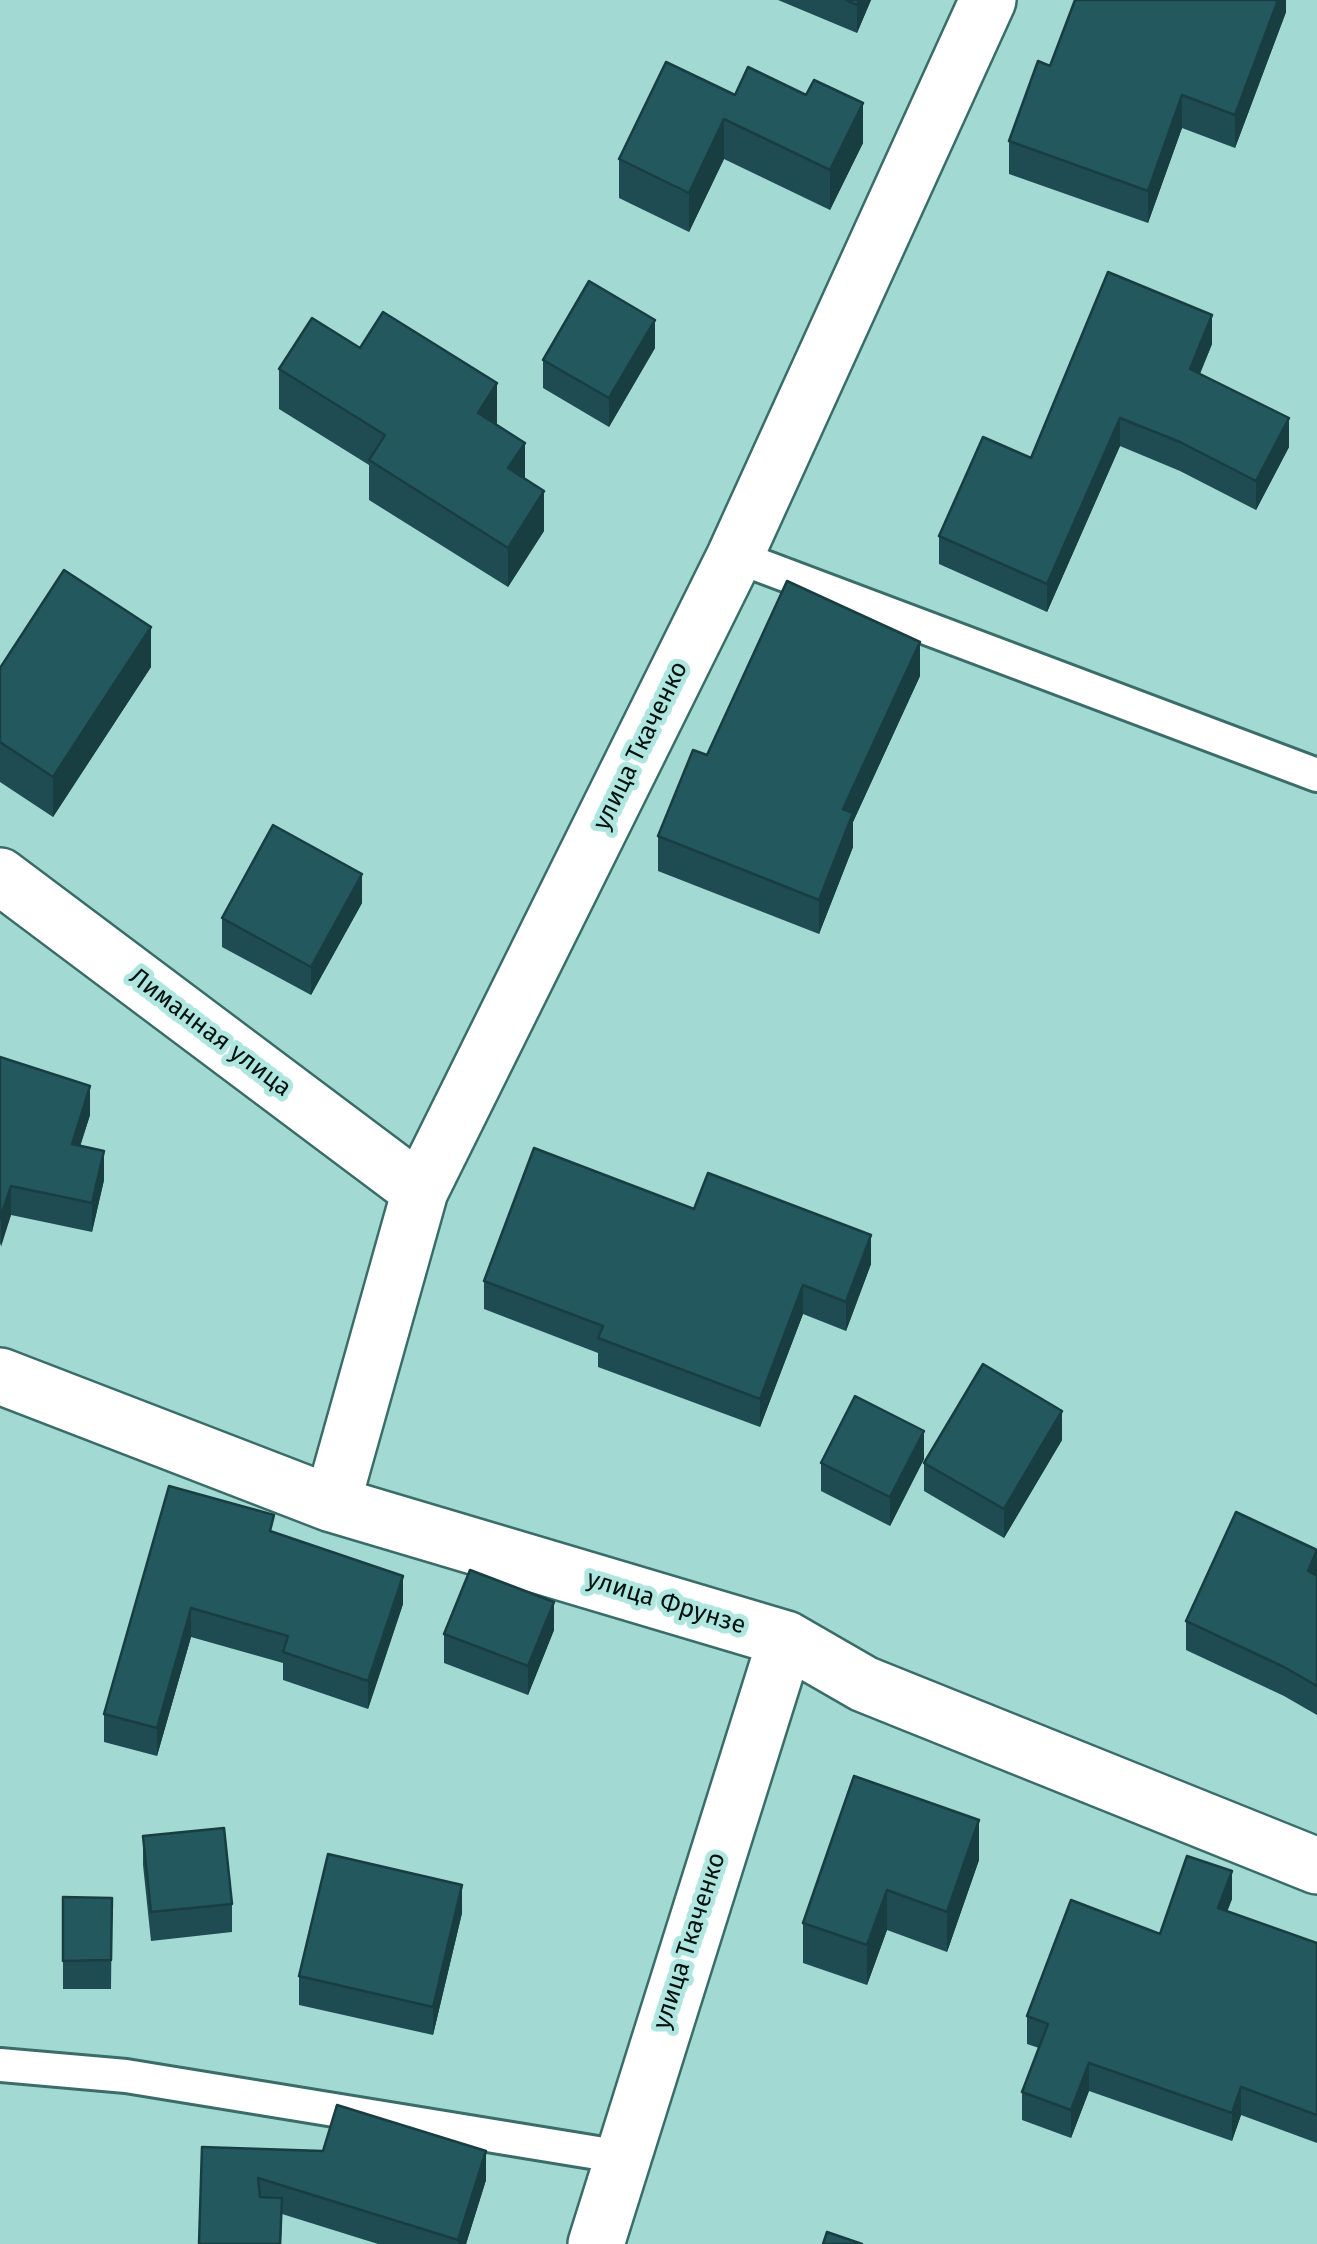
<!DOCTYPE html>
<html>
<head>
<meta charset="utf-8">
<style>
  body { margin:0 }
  canvas { display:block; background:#a3d9d3 }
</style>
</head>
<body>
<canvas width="1317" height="2244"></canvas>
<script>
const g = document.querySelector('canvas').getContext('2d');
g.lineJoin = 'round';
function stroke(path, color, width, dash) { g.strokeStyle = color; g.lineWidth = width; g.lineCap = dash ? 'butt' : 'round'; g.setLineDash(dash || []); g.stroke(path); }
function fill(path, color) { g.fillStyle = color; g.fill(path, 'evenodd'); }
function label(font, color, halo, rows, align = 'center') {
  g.font = font + ' "Fira Sans",sans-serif'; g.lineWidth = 10; g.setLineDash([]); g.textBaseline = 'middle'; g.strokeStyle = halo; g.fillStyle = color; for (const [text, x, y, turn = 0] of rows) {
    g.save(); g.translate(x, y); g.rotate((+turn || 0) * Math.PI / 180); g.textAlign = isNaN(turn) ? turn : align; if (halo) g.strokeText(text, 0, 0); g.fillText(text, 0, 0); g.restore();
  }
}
const service = new Path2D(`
  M735 556 1317 775
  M0 2065 126 2076 622 2157`);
const minor = new Path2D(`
  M0 876 420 1191
  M0 1376 332 1504 786 1639 864 1684 1317 1866
  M332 1504 420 1191 735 556 988 0
  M596 2244 786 1639`);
stroke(service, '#3a6d68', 38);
stroke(minor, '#3a6d68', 60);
stroke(service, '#fff', 32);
stroke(minor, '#fff', 55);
fill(new Path2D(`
  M778 0H871L857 33Z
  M1286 0V12L1235 148 1182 128 1148 223 1009 174V141L1050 66Z
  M735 95 863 143 830 210 724 159 689 232 619 198V159Z
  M1212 344 1200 374 1289 447 1256 510 1180 471 1120 446 1047 612 939 564V536L1031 458Z
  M360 348 497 423 496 424 525 479 544 531 508 587 369 500V465L279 409V369Z
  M655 348 609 427 543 388V360Z
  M151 667 53 817 0 782V668Z
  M920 676 853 822V847L819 934 658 871V836L707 755Z
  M362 903 311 995 222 947V918Z
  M0 1057 90 1115 80 1146 104 1180 92 1232 11 1215 0 1246Z
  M694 1209 871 1264 846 1331 803 1314 760 1427 598 1367V1353L484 1309V1281Z
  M1062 1440 1004 1538 924 1491V1463Z
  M924 1459 890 1526 821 1491V1463Z
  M169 1486 274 1532 403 1604 368 1709 283 1680V1663L191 1637 157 1756 104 1742V1714Z
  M1317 1550V1715L1284 1696 1186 1650V1621Z
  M554 1630 528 1695 444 1663V1634Z
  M854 1776 979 1860 947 1952 887 1930 867 1985 803 1963V1923Z
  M143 1836 232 1904V1932L151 1941 143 1865Z
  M63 1897 112 1898 111 1989H63Z
  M1232 1899 1227 1911 1317 1943V2143L1241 2115 1232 2141 1089 2091 1071 2138 1022 2120V2092L1039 2048 1027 2044V2016L1160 1934Z
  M462 1913 433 2035 299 2005V1976Z
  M202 2147 486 2180 466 2244H378L282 2214 281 2244H199Z`), '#1f4c52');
fill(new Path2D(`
  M859 0H871L857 33V5Z
  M1278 0H1286V12L1235 148V115Z
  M1182 95V128L1148 223V191Z
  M863 103V143L830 210V170Z
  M724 119V159L689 232V193Z
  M1212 315V344L1190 397V369Z
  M655 320V348L609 427V398Z
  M497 383V423L478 453V413Z
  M1120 418V446L1047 612V584Z
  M1289 418V447L1256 510V481Z
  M525 443V483L508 468Z
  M544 491V531L508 587V548Z
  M151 627V667L53 817V777Z
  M920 642V676L853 822V847L819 934V900L843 809Z
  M362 874V903L311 995V967Z
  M90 1086V1115L72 1172V1144Z
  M104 1151V1180L92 1232V1203Z
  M11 1186V1215L1 1247V1218Z
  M871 1235V1264L846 1331V1302Z
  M803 1285V1314L760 1427V1399Z
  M1062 1411V1440L1004 1538V1509Z
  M924 1431V1459L890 1526V1497Z
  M1317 1552V1580L1308 1571Z
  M403 1576V1604L368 1709V1681Z
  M554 1602V1630L528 1695V1666Z
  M191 1608V1637L157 1756V1728Z
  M979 1820V1860L947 1952V1912Z
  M1232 1871V1899L1218 1936V1908Z
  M462 1885V1913L433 2035V2007Z
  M887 1890V1930L867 1985V1945Z
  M1089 2063V2091L1071 2138V2110Z
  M1241 2087V2115L1232 2141V2113Z
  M486 2151V2180L466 2244H458Z`), '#193e42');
const building = new Path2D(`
  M846 0H859L857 5Z
  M1075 0H1278L1235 115 1182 95 1148 191 1009 141 1038 61 1050 66Z
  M666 62 735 95 748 67 806 95 814 80 863 103 830 170 724 119 689 193 619 159Z
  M1108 272 1212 315 1190 369 1289 418 1256 481 1180 442 1120 418 1047 584 939 536 983 437 1031 458Z
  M589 281 655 320 609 398 543 360Z
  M383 312 497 383 478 413 525 443 508 468 544 491 508 548 369 460 385 435 279 369 312 318 360 348Z
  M64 570 151 627 53 777 0 742V668Z
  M787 581 920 642 843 809 853 813 819 900 658 836 693 750 707 755Z
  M273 825 362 874 311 967 222 918Z
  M0 1057 90 1086 72 1144 104 1151 92 1203 11 1186 0 1218Z
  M534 1148 694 1209 708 1173 871 1235 846 1302 803 1285 760 1399 598 1338 603 1326 484 1281Z
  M983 1364 1062 1411 1004 1509 924 1463Z
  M855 1396 924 1431 890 1497 821 1463Z
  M169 1486 274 1515 270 1531 403 1576 368 1681 283 1652 288 1636 191 1608 157 1728 104 1714Z
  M1236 1512 1317 1550 1308 1571 1317 1576V1686L1284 1667 1186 1621Z
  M470 1570 554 1602 528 1666 444 1634Z
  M854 1776 979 1820 947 1912 887 1890 867 1945 803 1923Z
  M224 1828 232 1904 151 1912 143 1836Z
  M328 1854 462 1885 433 2007 299 1976Z
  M1187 1856 1232 1871 1218 1908 1317 1943V2115L1241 2087 1232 2113 1089 2063 1071 2110 1022 2092 1048 2024 1027 2016 1071 1900 1160 1934Z
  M63 1897 112 1898 111 1960 63 1961Z
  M337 2105 486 2151 458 2240 258 2178 260 2197 282 2198 280 2244H199L202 2147 323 2151Z
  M827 2232 862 2244H823Z`);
fill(building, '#24585f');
stroke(building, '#193e42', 2.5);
label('25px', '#001210', '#b0e6e0', [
  ["улица Ткаченко",641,746,-64],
  ["Лиманная улица",210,1033,37],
  ["улица Фрунзе",666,1603,17],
  ["улица Ткаченко",690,1941,-72]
]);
</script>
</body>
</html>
